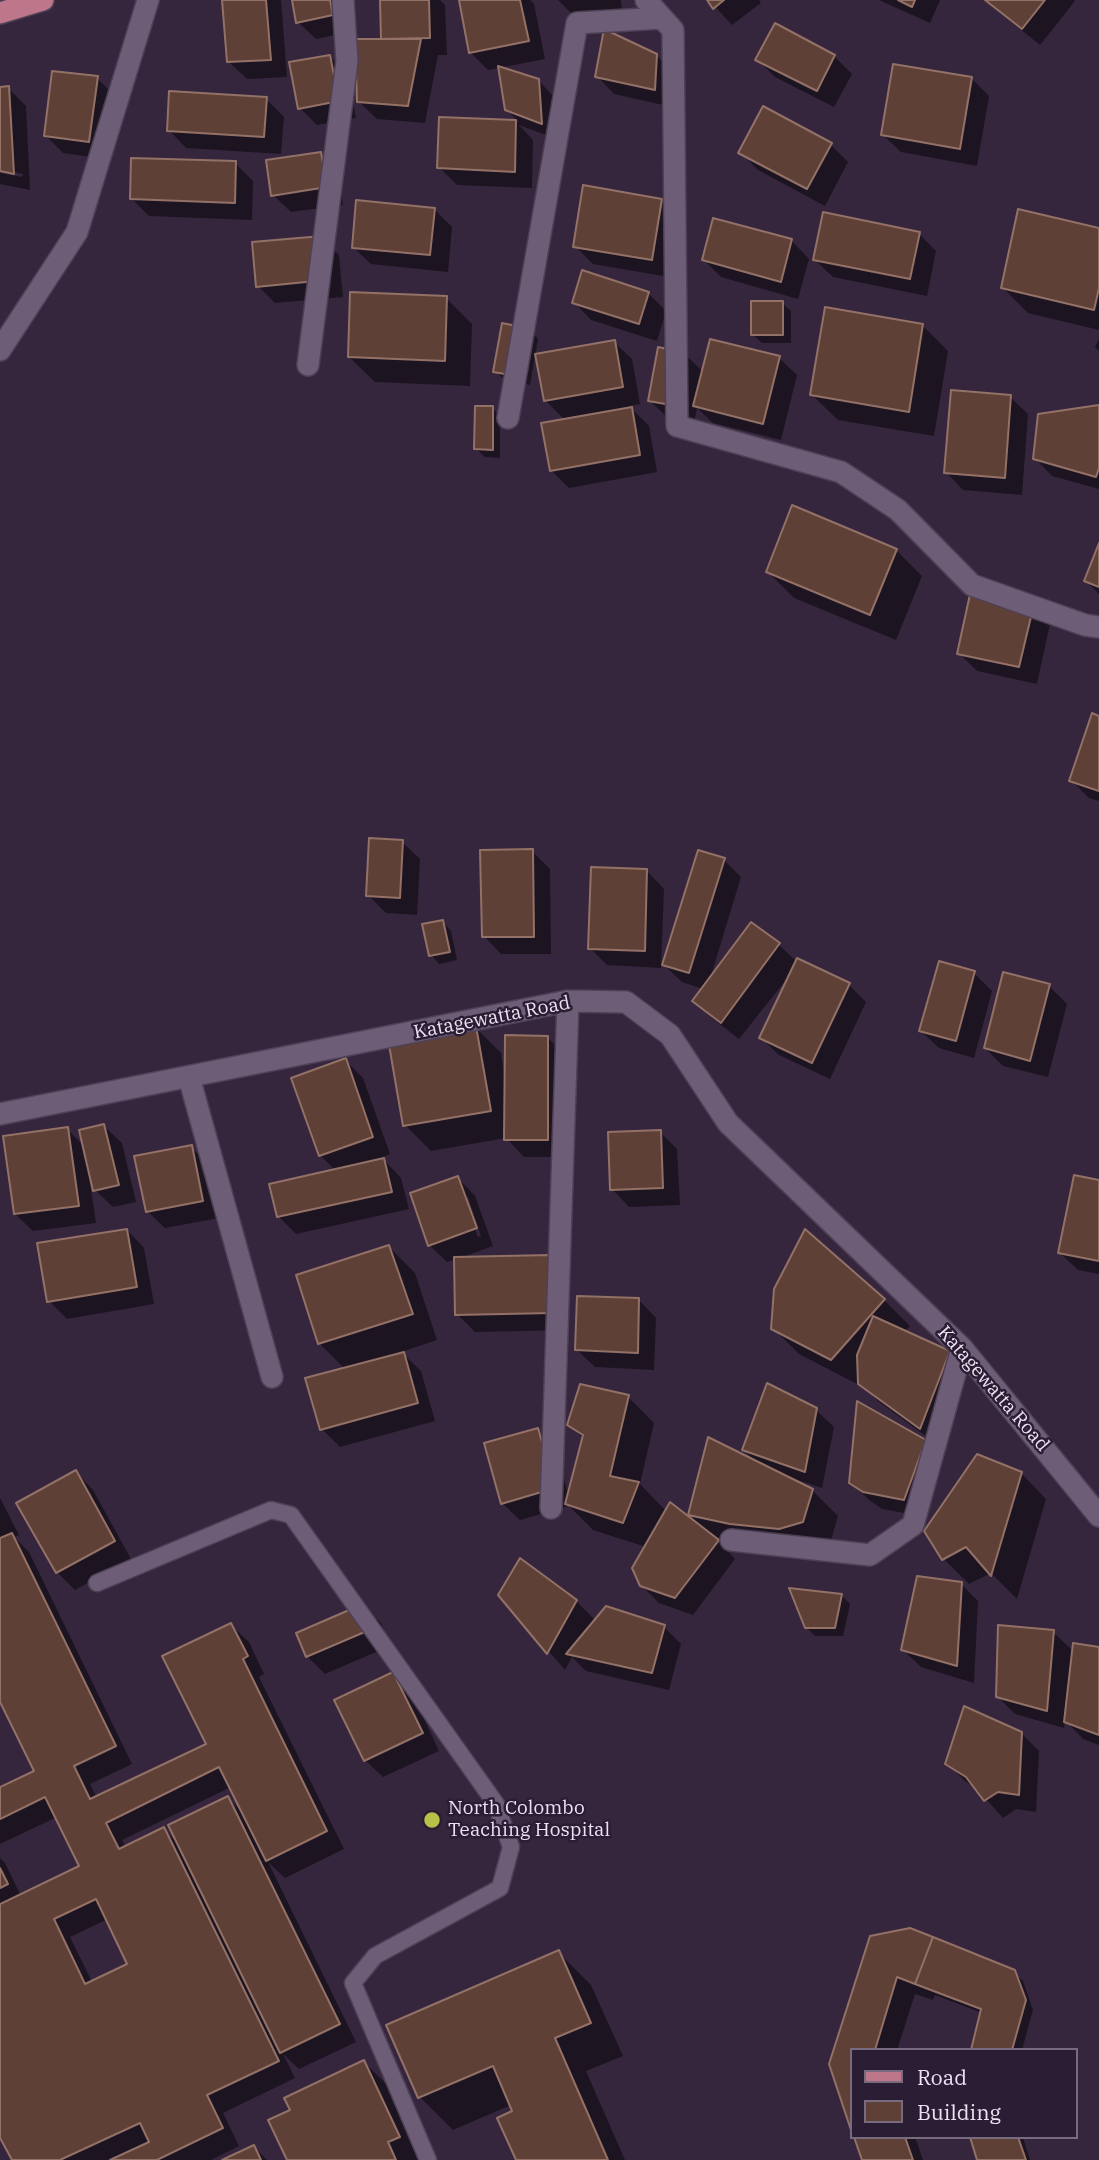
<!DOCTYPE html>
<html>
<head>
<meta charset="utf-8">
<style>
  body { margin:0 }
  #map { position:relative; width:1099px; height:2160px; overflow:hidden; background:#35263d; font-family:"IBM Plex Serif",serif }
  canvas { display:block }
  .legend { position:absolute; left:850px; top:2048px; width:228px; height:91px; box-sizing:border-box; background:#2b1d33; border:2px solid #786b7f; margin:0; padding:9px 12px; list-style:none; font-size:21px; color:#ebe1f1 }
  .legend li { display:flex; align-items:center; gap:14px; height:35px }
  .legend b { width:35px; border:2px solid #786b7f }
</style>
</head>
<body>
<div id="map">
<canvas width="1099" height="2160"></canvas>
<ul class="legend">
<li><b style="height:9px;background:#be768b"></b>Road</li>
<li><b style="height:19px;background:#5e4037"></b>Building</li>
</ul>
</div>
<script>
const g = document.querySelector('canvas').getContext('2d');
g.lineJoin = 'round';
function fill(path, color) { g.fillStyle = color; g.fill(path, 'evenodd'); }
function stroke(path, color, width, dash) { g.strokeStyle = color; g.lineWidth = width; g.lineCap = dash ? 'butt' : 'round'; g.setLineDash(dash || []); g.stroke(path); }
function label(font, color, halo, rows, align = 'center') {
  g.font = font + ' "IBM Plex Serif",serif'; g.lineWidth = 5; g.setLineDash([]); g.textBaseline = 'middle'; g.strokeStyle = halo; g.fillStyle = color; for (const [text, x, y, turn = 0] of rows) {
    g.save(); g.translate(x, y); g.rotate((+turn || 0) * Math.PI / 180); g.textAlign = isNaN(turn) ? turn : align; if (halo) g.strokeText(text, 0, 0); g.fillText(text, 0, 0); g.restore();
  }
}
fill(new Path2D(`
  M224 0H281L287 77 247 79 229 62Z
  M293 0H342L349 32 316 39 298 22Z
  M382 0H440L445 5 447 55H438L425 123 377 119 359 102 383 41Z
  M461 0H530L534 4 545 59 488 70 471 53Z
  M558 0H621L622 10 575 17Z
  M709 0H759L761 3 732 25Z
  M879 0H940L930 23Z
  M984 0H1074L1075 1 1040 45Z
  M656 55 674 73 672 107 614 94 597 76Z
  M834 56 852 74 834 107 775 77 758 60Z
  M330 57 347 75 356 118 317 125 300 108Z
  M97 78 115 96 106 159 63 153 45 135Z
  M971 78 989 96 977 166 901 152 883 135Z
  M538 80 555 98 559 140 519 125 533 140 532 188 457 185 439 167 441 119 519 122 506 109Z
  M8 88 26 106 30 190 0 184V173L22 177 23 174 0 169V89Z
  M266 99 284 117 281 154 186 148 169 130Z
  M830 144 848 162 825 206 758 170 740 152Z
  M320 153 338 171 343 205 291 212 273 195Z
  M235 163 253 181 252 220 149 216 131 198Z
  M661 201 679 218 669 277 593 264 575 246Z
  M434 209 452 227 448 272 371 264 353 247Z
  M714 220 792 241 809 259 798 299 721 277 704 260Z
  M1099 229V330L1028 313 1003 288Z
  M919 234 936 251 927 296 833 277 815 260Z
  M321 237 339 255 343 297 275 303 258 286Z
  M648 293 666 311 657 341 591 320 574 302Z
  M446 298 472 324 470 386 375 382 349 357Z
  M782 303 791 311V343H762L753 335Z
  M922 325 948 351 934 436 838 420 812 395Z
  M530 330 538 339 530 385 504 379 495 371Z
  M1099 339V351L1095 347Z
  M614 342 632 359 640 404 629 406 649 426 657 472 569 488 551 470 565 420 545 400Z
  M685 354 703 372 779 358 797 375 781 440 713 423 697 408 694 423 668 418 650 401Z
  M1010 397 1028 414 1022 495 963 490 946 472Z
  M1099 406V489L1052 476 1035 458Z
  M492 408 500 416V458L485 457 476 449Z
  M1099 548V594L1086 581Z
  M896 550 922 576 896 640 794 598 768 572Z
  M974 587 1051 619 1037 684 977 671 959 653Z
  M1099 718V801L1089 798 1071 780Z
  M402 842 420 859 417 915 386 913 368 895Z
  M532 851 550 869 551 954H501L484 936Z
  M724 860 741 877 710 979 752 924 779 945 797 962 849 985 866 1002 830 1079 779 1055 761 1038 793 971 739 1039 712 1018 694 1001 703 989 682 982 664 965Z
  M647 871 664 889 661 968 607 965 590 948Z
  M443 922 451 931 457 960 439 964 431 955Z
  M974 973 992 991 974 1058 939 1048 921 1031Z
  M1049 986 1067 1004 1048 1077 1003 1066 985 1048Z
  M475 1027 501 1053 504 1073 548 1038 565 1055V1157H524L506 1138 431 1151 405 1125Z
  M345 1060 363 1078 390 1154 375 1160V1162L384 1160 401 1178 409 1209 296 1234 278 1216 336 1171 320 1155Z
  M104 1126 122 1143 136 1202 113 1207 95 1190 92 1176H89L96 1223 33 1231 15 1214 67 1129 85 1147Z
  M660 1132 677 1149 680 1205 629 1207 612 1189Z
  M191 1147 209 1165 219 1218 165 1228 147 1211Z
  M458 1178 475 1196 493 1246 460 1258 568 1274 569 1330 475 1332 457 1314 456 1259 447 1262 429 1245ZM464 1197H468L481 1236 478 1237Z
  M1099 1182V1274L1078 1270 1060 1253Z
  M127 1230 144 1248 154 1304 67 1319 49 1301Z
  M805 1232 884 1300 910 1326 904 1332 949 1352 967 1370 938 1445 878 1401 859 1382 857 1384 799 1354 773 1328Z
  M389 1247 415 1273 437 1340 401 1352 421 1371 435 1421 340 1447 322 1429 345 1369 320 1344Z
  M639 1300 656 1318 654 1370 595 1367 577 1350Z
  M628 1397 654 1423 640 1484 666 1511 698 1526 699 1524 690 1515 756 1462 744 1450 816 1410 834 1427 822 1488 794 1479 793 1481 812 1490 838 1516 829 1547 757 1549 718 1541 735 1559 693 1615 659 1603 641 1585 646 1547 593 1530 569 1506 520 1520 502 1503 537 1430 555 1447 569 1497 584 1439 569 1424Z
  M925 1441 943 1459 921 1516 882 1509 869 1500 851 1482Z
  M76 1472 93 1490 131 1559 75 1590 57 1572Z
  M1021 1473 1046 1499 1017 1599 991 1573 969 1584 943 1558Z
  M0 1498 19 1535 14 1537 29 1552 132 1764 90 1784 97 1798 208 1745 231 1625 249 1642 264 1674 259 1677 344 1849 285 1878 268 1862 356 2042 299 2069 283 2054 295 2078 223 2113 239 2146 211 2160H14L0 2134V1858L5 1863 21 1896 82 1867 57 1817 0 1844V1789L36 1772 0 1698ZM231 1787 243 1813 228 1798 179 1845 164 1829 126 1848 122 1840ZM108 1919 130 1965 92 1982 70 1937Z
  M961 1584 978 1601 974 1683 921 1667 903 1650Z
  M500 1595 576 1601 596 1621 664 1627 681 1644 669 1690 586 1671 572 1657 565 1670Z
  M841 1595 850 1604 843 1636H815L806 1627Z
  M363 1606 381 1623 390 1646 325 1674 307 1656Z
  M1053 1632 1074 1652 1099 1649V1745L1083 1739 1065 1720 1064 1728 1015 1714 997 1696Z
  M393 1674 411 1691 439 1751 383 1777 365 1760Z
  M1021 1733 1039 1751 1036 1812 1016 1809 1003 1818 977 1789 965 1781 947 1763Z
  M872 1937 1014 1972 1023 1981 1033 2010 1022 2050H973L982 2013 935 1995 933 2000 915 1994 897 2050H852V2127L831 2064Z
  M558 1952 591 1985 623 2056 586 2071 625 2160H518L514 2112 511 2105 453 2130 420 2097Z
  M364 2062 390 2088 424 2160H289L292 2111Z
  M856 2137H915L923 2160H863Z
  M972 2137H1023L1030 2160H979Z
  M254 2147 267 2160H226Z`), '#0007');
const building = new Path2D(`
  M222 0H266L271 60 227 62Z
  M292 0H330L333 15 296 23Z
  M380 0H429L430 38 381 39Z
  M459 0H520L529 41 469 53Z
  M707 0H724L713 9Z
  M898 0H915L912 7Z
  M985 0H1045L1022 29Z
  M775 23 835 55 817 91 755 60Z
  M604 29 657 54 655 90 595 77Z
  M355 39H421L408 106 357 102Z
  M330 55 339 101 298 109 289 62Z
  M893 64 972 77 960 149 881 135Z
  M498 66 539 79 542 124 505 110Z
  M52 71 98 76 89 142 44 136Z
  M9 86 14 174 0 171V87Z
  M169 91 267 97 264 137 167 131Z
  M763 106 832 143 807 189 738 153Z
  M439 117 516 120 515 172 437 168Z
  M321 152 327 187 271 196 266 160Z
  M131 158 236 161 235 203 130 199Z
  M583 185 662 199 652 260 573 247Z
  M356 200 435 208 430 255 352 248Z
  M1018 209 1099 228V288L1094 310 1001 288Z
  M823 212 920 232 910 279 813 260Z
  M713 218 792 239 781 282 702 260Z
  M322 236 326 280 256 287 252 242Z
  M582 270 649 292 639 324 572 303Z
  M350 292 447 296 445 361 348 357Z
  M751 301H783V335H751Z
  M825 307 923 324 909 412 810 395Z
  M502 323 531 329 522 377 493 372Z
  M710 339 780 356 763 424 693 406Z
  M615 340 623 387 544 401 535 354Z
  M658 347 686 353 677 406 648 401Z
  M951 390 1011 395 1005 478 944 473Z
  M1099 405V468L1096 477 1033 459 1038 414Z
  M475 406H493V450L474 449Z
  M632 407 640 455 550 471 541 423Z
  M792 505 897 549 870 615 766 572Z
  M1099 543V587L1084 581Z
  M972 585 1035 600 1019 667 957 654Z
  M1092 713 1099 716V791L1069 781Z
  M369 838 403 840 400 898 366 896Z
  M533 849 534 937H482L480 850Z
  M698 850 725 858 689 973 662 965Z
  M591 867 647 869 645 951 588 949Z
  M443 920 450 952 429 956 422 924Z
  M751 922 780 943 721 1023 692 1001Z
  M797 958 850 983 812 1063 759 1038Z
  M939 961 975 971 956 1041 919 1031Z
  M1003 972 1050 984 1030 1061 984 1048Z
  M476 1026 491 1111 403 1126 388 1039Z
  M505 1035 548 1036V1140H504Z
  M346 1058 373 1137 319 1156 291 1078Z
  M104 1124 119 1185 93 1191 79 1130Z
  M68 1127 79 1206 14 1214 3 1136Z
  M661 1130 663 1188 610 1190 608 1132Z
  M192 1145 203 1201 146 1212 134 1156Z
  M384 1158 392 1192 277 1217 269 1184Z
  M1074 1175 1099 1180V1261L1058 1253Z
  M458 1176 477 1228 428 1246 410 1193Z
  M127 1229 137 1287 47 1302 37 1243Z
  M805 1229 885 1299 831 1360 771 1329 774 1289Z
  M389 1245 413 1314 318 1344 296 1275Z
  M551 1255 552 1313 455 1315 454 1257Z
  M577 1296 639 1298 638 1353 575 1350Z
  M873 1316 950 1351 920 1429 858 1384 857 1355Z
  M404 1352 418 1403 320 1430 305 1378Z
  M767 1383 817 1408 805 1472 742 1450Z
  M580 1384 629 1395 610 1476 639 1482 623 1523 565 1504 583 1435 567 1425Z
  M857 1401 926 1440 904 1500 863 1492 849 1483Z
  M538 1428 555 1488 501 1504 484 1443Z
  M708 1437 813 1489 803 1522 779 1529 730 1524 688 1515Z
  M977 1454 1022 1472 991 1576 966 1547 942 1560 924 1531Z
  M76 1470 115 1541 56 1573 16 1503Z
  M670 1502 719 1540 675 1598 640 1586 632 1568Z
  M12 1533 116 1746 74 1766 90 1799 206 1744 162 1656 231 1623 248 1656 243 1659 327 1831 266 1861 219 1767 106 1823 119 1849 164 1827 279 2061 207 2095 223 2128 157 2160H110L149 2142 140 2123 60 2160H12L0 2138V1904L79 1866 45 1797 0 1819V1787L34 1771 0 1702V1538ZM96 1899 127 1964 85 1984 54 1919Z
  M520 1558 577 1600 547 1654 498 1595Z
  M917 1576 962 1582 957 1666 901 1650Z
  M789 1588 842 1594 835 1628H805Z
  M363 1604 374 1628 306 1657 296 1633Z
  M606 1606 665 1625 652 1673 566 1654Z
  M998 1625 1054 1630 1047 1711 996 1697Z
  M1073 1643 1099 1647V1735L1064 1722Z
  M393 1672 423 1733 364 1761 334 1700Z
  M964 1706 1022 1732 1019 1795 998 1792 984 1801 966 1777 945 1764Z
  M228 1796 340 2024 280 2053 168 1825Z
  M0 1868 8 1884 0 1888Z
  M910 1928 933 1937 915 1984 897 1977 875 2050H852V2133L829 2064 870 1936Z
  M933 1937 1015 1970 1026 2000 1012 2050H971L981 2009 915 1984Z
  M559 1950 591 2023 555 2038 608 2160H516L497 2118 512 2111 493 2066 418 2098 386 2025Z
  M364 2060 400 2137 388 2142 396 2160H287L268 2120 290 2110 284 2098Z
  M854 2137H905L913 2160H862Z
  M970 2137H1018L1026 2160H977Z
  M254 2145 261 2160H222Z`);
fill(building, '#5e4037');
stroke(building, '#937167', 2);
const lane = new Path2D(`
  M97 1583 271 1510 291 1515 496 1804 511 1847 500 1888 375 1956 353 1983 428 2160`);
const street = new Path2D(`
  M646 0 673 30 677 426 841 472 898 510 972 585 1085 625 1099 627
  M0 350 77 232 148 0
  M308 365 347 61 343 0
  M508 418 577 23 662 18
  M189 1077 272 1377
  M0 1114 568 1001 626 1002 670 1035 728 1123 962 1348 1099 1516
  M551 1508 568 1001
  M731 1540 870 1555 913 1525 962 1348`);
const primary = new Path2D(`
  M0 13 43 0`);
stroke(lane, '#4e4155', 19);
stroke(street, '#4e4155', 24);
stroke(primary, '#4e4155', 24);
stroke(lane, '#6e5d77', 16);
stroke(street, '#6e5d77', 21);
stroke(primary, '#be768b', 21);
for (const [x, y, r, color] of [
  [432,1820,9,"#b8c147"]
]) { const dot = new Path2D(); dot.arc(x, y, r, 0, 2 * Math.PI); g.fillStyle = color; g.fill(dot); stroke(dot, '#2b1d33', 2.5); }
label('19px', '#ebe1f1', '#2b1d33', [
  ["Katagewatta Road",492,1018,-11],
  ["Katagewatta Road",993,1389,49]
]);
label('19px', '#ebe1f1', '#2b1d33', [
  ["North Colombo",448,1809],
  ["Teaching Hospital",448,1831]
], 'left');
</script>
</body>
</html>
